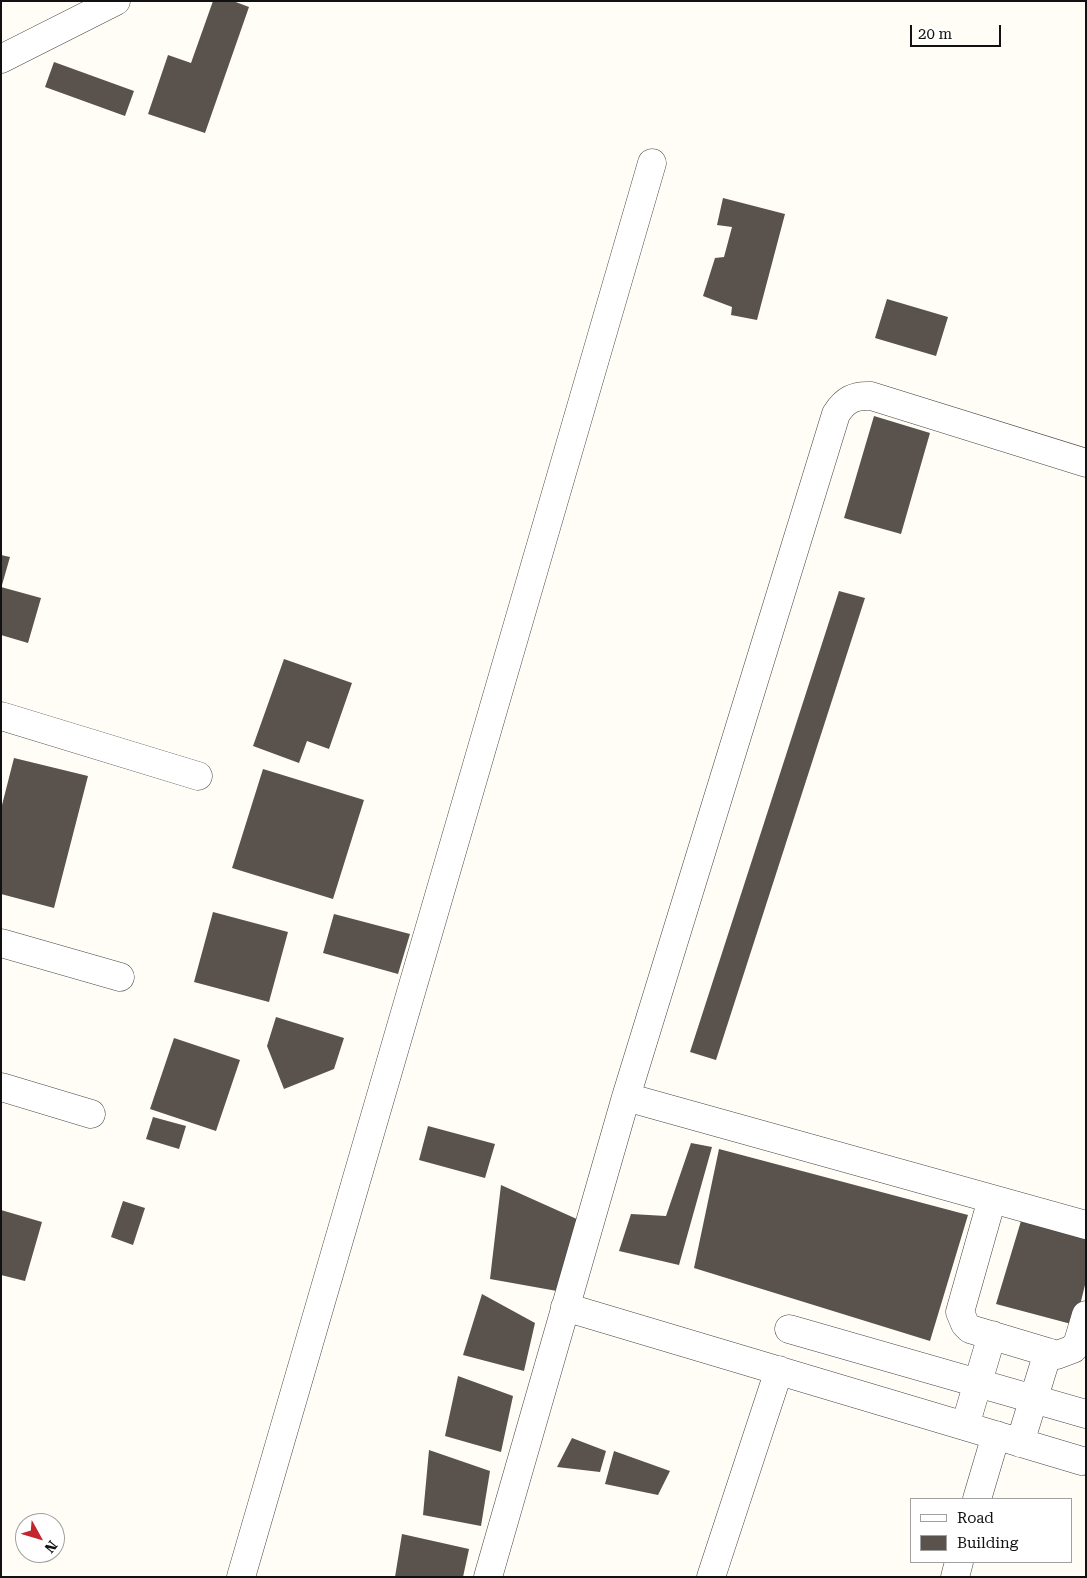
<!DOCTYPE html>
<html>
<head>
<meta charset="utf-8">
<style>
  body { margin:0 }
  #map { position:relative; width:1087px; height:1578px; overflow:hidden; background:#fffdf5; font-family:"Roboto Serif",serif }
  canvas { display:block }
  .frame { position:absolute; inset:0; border:2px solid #111; pointer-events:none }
  .legend { position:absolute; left:910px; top:1498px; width:162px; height:65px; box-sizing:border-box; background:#fff; border:1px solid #a0a0a0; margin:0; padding:6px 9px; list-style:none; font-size:15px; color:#111 }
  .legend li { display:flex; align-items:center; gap:10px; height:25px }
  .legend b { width:25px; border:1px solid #a0a0a0 }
  .north { position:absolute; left:15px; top:1513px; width:50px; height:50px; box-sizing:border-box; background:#fff; border:1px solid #a0a0a0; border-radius:50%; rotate:129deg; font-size:14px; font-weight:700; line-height:20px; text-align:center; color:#111 }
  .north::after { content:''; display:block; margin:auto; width:18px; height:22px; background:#c4262e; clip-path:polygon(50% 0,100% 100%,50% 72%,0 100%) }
  .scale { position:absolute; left:910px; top:25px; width:91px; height:22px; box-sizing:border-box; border:2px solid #111; border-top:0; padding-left:6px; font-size:15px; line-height:18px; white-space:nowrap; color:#111; -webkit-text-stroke:4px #fff; paint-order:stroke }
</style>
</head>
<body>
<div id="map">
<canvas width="1087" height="1578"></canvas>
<div class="frame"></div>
<ul class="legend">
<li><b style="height:6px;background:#fff"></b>Road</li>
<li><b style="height:14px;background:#5a524d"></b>Building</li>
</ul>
<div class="north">N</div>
<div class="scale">20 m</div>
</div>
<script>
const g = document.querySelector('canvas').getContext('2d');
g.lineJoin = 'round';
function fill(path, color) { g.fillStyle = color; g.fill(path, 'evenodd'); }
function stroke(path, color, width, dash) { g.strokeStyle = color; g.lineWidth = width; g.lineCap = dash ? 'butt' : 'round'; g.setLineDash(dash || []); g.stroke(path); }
fill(new Path2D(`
  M213 1H233L249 7 205 133 148 114 168 55 191 63Z
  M54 62 134 91 125 116 45 87Z
  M723 198 785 214 757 320 731 315 732 307 703 296 715 258 724 257 732 227 717 225Z
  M887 299 948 317 936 356 875 338Z
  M874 416 930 433 901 534 844 518Z
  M1 555 10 557 2 585H1Z
  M1 587 41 598 28 643 1 635Z
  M839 591 865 598 716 1060 690 1052Z
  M284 659 352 683 329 749 307 741 299 763 253 746Z
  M14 758 88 776 54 908 1 894V809Z
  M263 769 364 800 333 899 232 868Z
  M213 912 288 932 269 1002 194 982Z
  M334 914 410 934 398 974 323 953Z
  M276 1017 344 1038 334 1069 284 1089 267 1046Z
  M174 1038 240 1060 216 1131 150 1109Z
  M153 1117 186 1126 179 1149 146 1139Z
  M428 1126 495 1144 485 1178 419 1160Z
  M691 1143 712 1147 679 1265 619 1251 631 1214 666 1216Z
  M719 1149 968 1215 930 1341 694 1268Z
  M501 1185 579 1220 557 1291 490 1279Z
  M123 1201 145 1208 133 1245 111 1237Z
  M1 1210 42 1222 25 1281 1 1275Z
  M1021 1221 1086 1237V1281L1075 1325 996 1304Z
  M482 1294 535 1323 524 1371 463 1355Z
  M458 1376 513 1396 501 1452 445 1436Z
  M572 1438 606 1451 600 1472 557 1467Z
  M429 1450 490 1471 481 1526 423 1515Z
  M614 1451 670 1471 658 1495 605 1484Z
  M402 1534 469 1549 463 1577H395Z`), '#5a524d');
const minor = new Path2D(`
  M1 59 116 1
  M1 716 198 776
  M1 943 120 977
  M1 1087 91 1114
  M626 1097 1086 1225
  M992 1199 960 1312 965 1324 970 1329 1057 1355 1073 1349 1078 1342 1086 1315
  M565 1307 1082 1461
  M789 1329 1086 1414
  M965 1426 992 1335
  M1020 1443 1048 1352
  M977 1499 996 1435
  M241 1577 652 163
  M488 1577 626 1097 836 414C845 400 854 395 871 396L1086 463
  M711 1577 779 1370
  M955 1577 959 1562`);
stroke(minor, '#444', 29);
stroke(minor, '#fff', 28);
</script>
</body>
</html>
